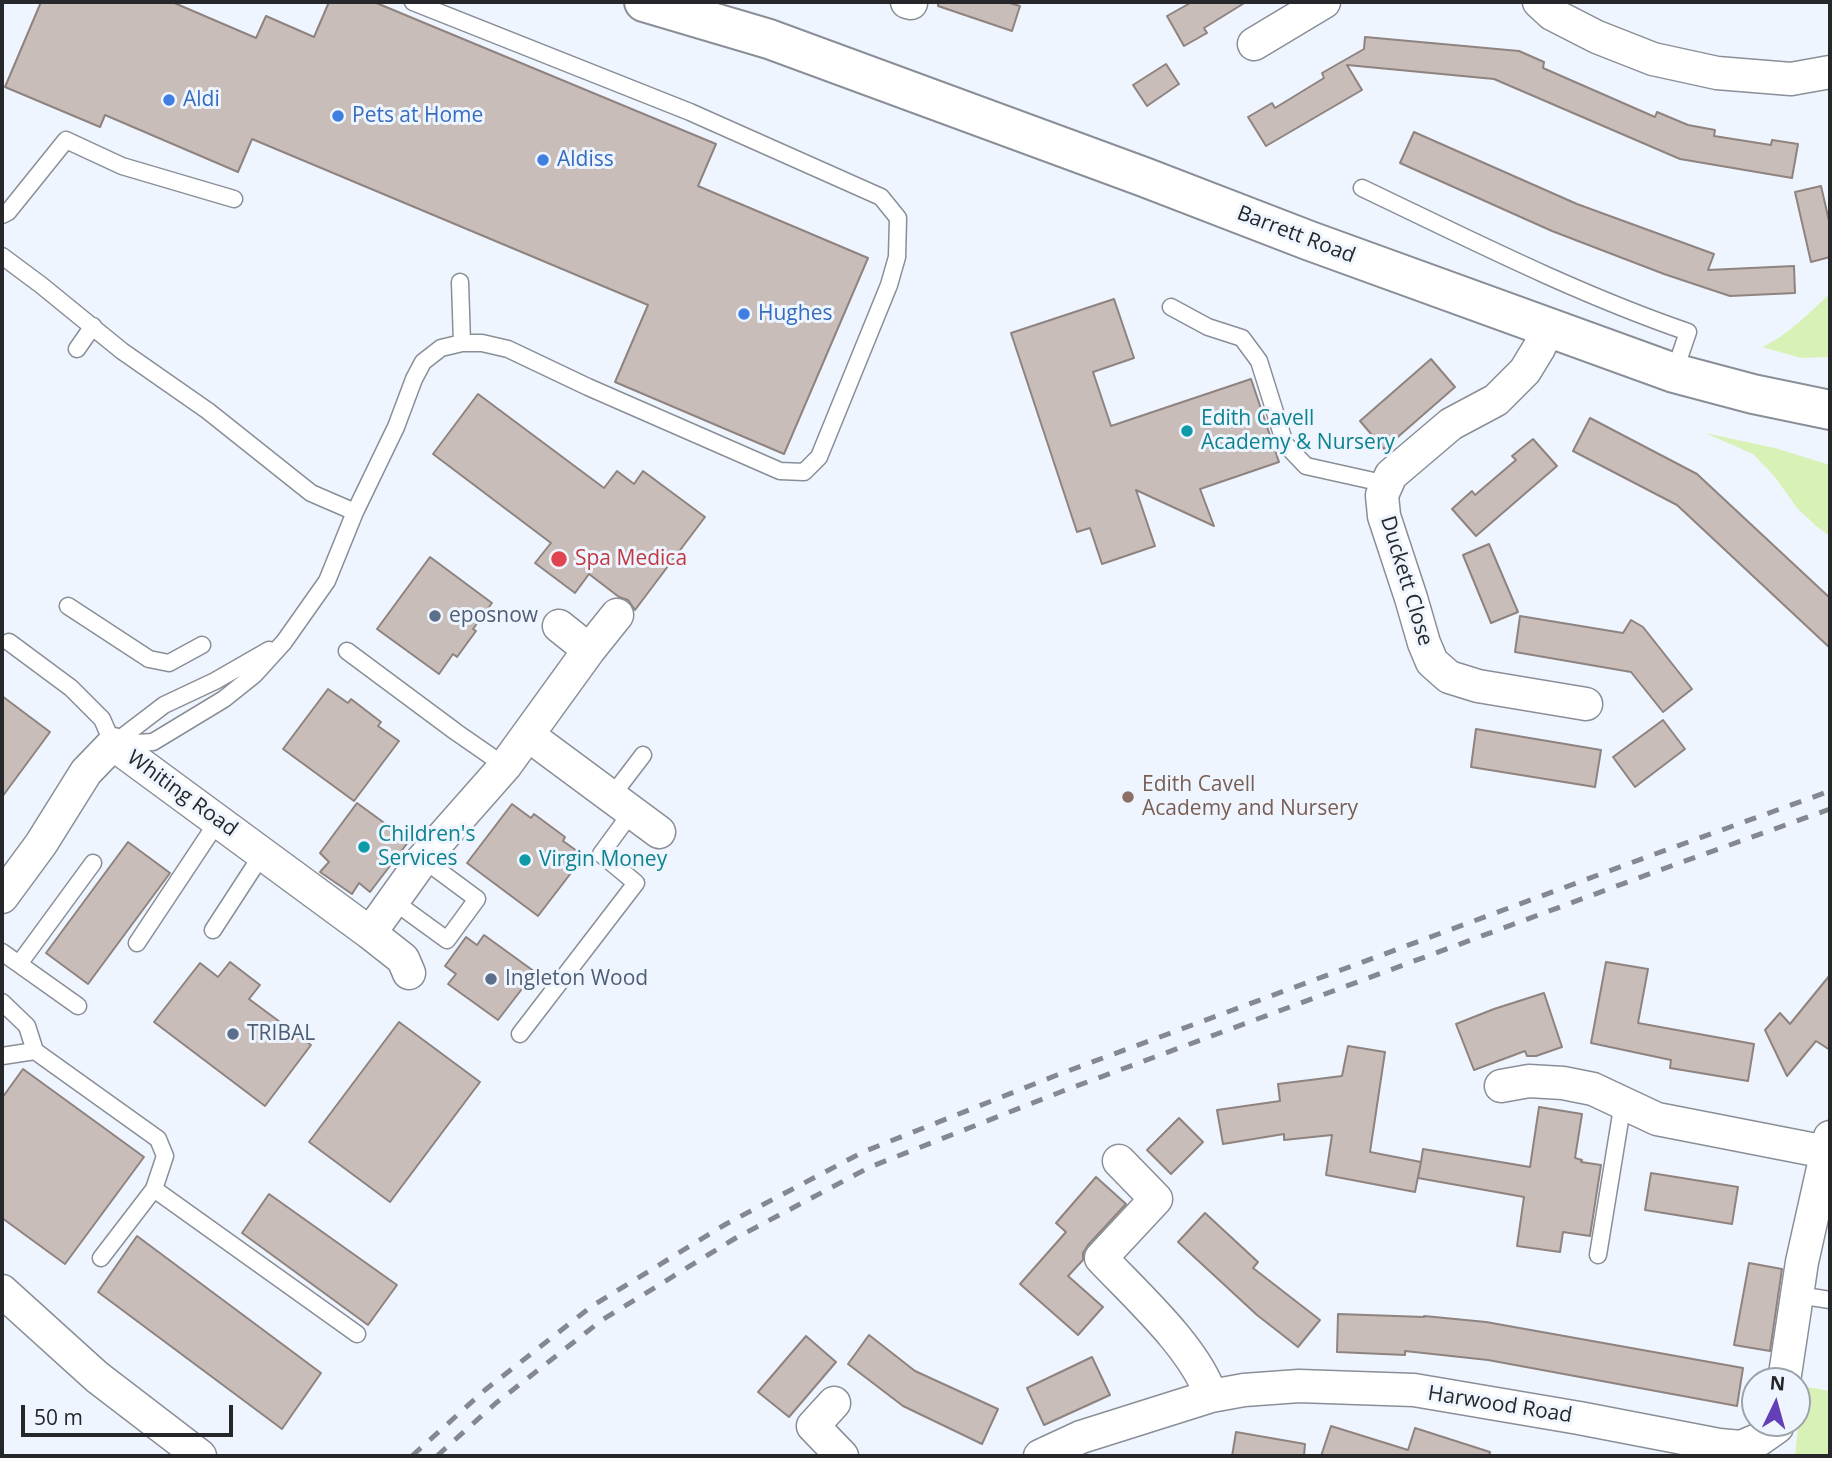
<!DOCTYPE html>
<html>
<head>
<meta charset="utf-8">
<style>
  body { margin:0 }
  #map { position:relative; width:1832px; height:1458px; overflow:hidden; background:#eff5ff; font-family:"Open Sans",sans-serif }
  canvas { display:block }
  .frame { position:absolute; inset:0; border:4px solid #25272a; pointer-events:none }
  .north { position:absolute; left:1741px; top:1367px; width:70px; height:70px; box-sizing:border-box; background:#eff5ff; border:2px solid #9ea3aa; border-radius:50%; rotate:5deg; font-size:19px; font-weight:700; line-height:28px; text-align:center; color:#25272a }
  .north::after { content:''; display:block; margin:auto; width:24px; height:32px; background:#633fb8; clip-path:polygon(50% 0,100% 100%,50% 72%,0 100%) }
  .scale { position:absolute; left:21px; top:1405px; width:212px; height:32px; box-sizing:border-box; border:4px solid #25272a; border-top:0; padding-left:9px; font-size:21px; line-height:24px; white-space:nowrap; color:#25272a; -webkit-text-stroke:5px #eff5ff; paint-order:stroke }
</style>
</head>
<body>
<div id="map">
<canvas width="1832" height="1458"></canvas>
<div class="frame"></div>
<div class="north">N</div>
<div class="scale">50 m</div>
</div>
<script>
const g = document.querySelector('canvas').getContext('2d');
g.lineJoin = 'round';
function fill(path, color) { g.fillStyle = color; g.fill(path, 'evenodd'); }
function stroke(path, color, width, dash) { g.strokeStyle = color; g.lineWidth = width; g.lineCap = dash ? 'butt' : 'round'; g.setLineDash(dash || []); g.stroke(path); }
function label(font, color, halo, rows, align = 'center') {
  g.font = font + ' "Open Sans",sans-serif'; g.lineWidth = 6; g.setLineDash([]); g.textBaseline = 'middle'; g.strokeStyle = halo; g.fillStyle = color; for (const [text, x, y, turn = 0] of rows) {
    g.save(); g.translate(x, y); g.rotate((+turn || 0) * Math.PI / 180); g.textAlign = isNaN(turn) ? turn : align; if (halo) g.strokeText(text, 0, 0); g.fillText(text, 0, 0); g.restore();
  }
}
fill(new Path2D(`
  M1830 294V357L1801 358 1762 347C1789 335 1808 313 1830 294Z
  M1705 433 1775 448 1830 465V536L1816 526 1797 508 1775 477 1753 454Z
  M1802 1386 1830 1391V1456H1795Z`), '#d7f1b7');
const building = new Path2D(`
  M41 2H172L256 38 266 16 314 37 329 2H374L716 144 698 186 868 258 784 454 615 382 648 305 252 139 238 172 105 115 100 127 5 87Z
  M938 2H1006L1020 6 1012 31 938 6Z
  M1192 2H1246L1204 28 1207 33 1184 46 1167 16Z
  M1365 37 1519 51 1544 62 1543 68 1655 117 1657 112 1688 125 1715 130 1714 136 1771 145 1772 140 1798 144 1792 178 1680 159 1494 79 1347 65 1362 90 1266 146 1248 117 1272 103 1275 108 1324 78 1322 73 1364 49Z
  M1166 64 1179 84 1147 106 1133 85Z
  M1414 132 1577 204 1714 254 1708 270 1794 266 1795 293 1730 296 1664 274 1552 231 1400 163Z
  M1821 186 1830 225V257L1811 262 1795 192Z
  M1114 299 1134 358 1093 372 1111 426 1251 379 1279 462 1200 489 1214 526 1136 490 1155 546 1102 564 1090 528 1077 532 1011 333Z
  M1431 359 1455 387 1384 449 1360 421Z
  M478 394 604 488 617 471 634 484 643 471 705 517 635 610 628 600 619 597 589 574 575 593 535 563 551 543 433 454Z
  M1590 418 1697 474 1830 598V648L1677 505 1573 451Z
  M1533 439 1557 466 1476 536 1452 509 1472 491 1475 495 1516 460 1512 456Z
  M1489 544 1518 612 1491 623 1463 555Z
  M430 557 492 603 473 629 476 631 457 657 453 654 439 674 377 629Z
  M1520 616 1623 633 1631 620 1643 627 1692 689 1663 712 1631 672 1515 652Z
  M328 689 348 703 351 699 381 722 378 726 399 741 354 801 283 749Z
  M2 696 50 732 2 797Z
  M1663 720 1685 749 1635 787 1613 757Z
  M1476 729 1601 750 1595 787 1471 767Z
  M357 803 409 841 370 892 359 883 352 894 320 872 329 862 320 853Z
  M512 804 531 818 534 814 565 837 563 841 584 856 538 916 467 863Z
  M128 842 170 873 88 984 46 953Z
  M484 935 535 972 498 1020 448 984 456 974 445 966 466 937 477 945Z
  M230 962 260 985 249 999 311 1045 265 1106 154 1022 200 963 218 977Z
  M1606 962 1648 969 1638 1023 1754 1044 1748 1081 1670 1068 1671 1060 1591 1043Z
  M1830 975V1050L1816 1041 1787 1076 1765 1030 1780 1013 1790 1024Z
  M1544 993 1562 1047 1536 1056H1527L1525 1051 1474 1070 1456 1024 1494 1009Z
  M399 1022 480 1082 390 1202 309 1142Z
  M1348 1046 1385 1052 1370 1152 1421 1162 1423 1149 1530 1167 1539 1107 1582 1114 1575 1158 1582 1160 1581 1162 1601 1165 1590 1236 1563 1232 1560 1252 1517 1246 1524 1197 1418 1178 1421 1162 1415 1192 1326 1175 1332 1135 1284 1140V1134L1223 1144 1217 1110 1280 1101 1278 1084 1342 1076Z
  M23 1069 144 1157 65 1264 2 1218V1098Z
  M1179 1118 1203 1142 1171 1174 1147 1150Z
  M1651 1173 1738 1187 1732 1224 1645 1210Z
  M1096 1177 1126 1204 1088 1245 1083 1253V1260L1068 1276 1103 1307 1078 1335 1020 1284 1066 1232 1056 1223Z
  M269 1194 397 1285 368 1325 242 1233Z
  M1205 1213 1258 1262 1253 1268 1320 1320 1298 1347 1257 1315 1178 1242Z
  M137 1236 321 1373 282 1429 98 1292Z
  M1749 1263 1782 1269 1770 1351 1734 1345Z
  M1338 1314 1424 1317V1316L1486 1322 1743 1368 1737 1406 1488 1360 1405 1351V1355L1337 1352Z
  M869 1335 915 1371 998 1409 982 1444 903 1406 848 1364Z
  M806 1336 836 1362 789 1417 758 1392Z
  M1092 1357 1110 1395 1044 1425 1027 1388Z
  M1331 1426 1408 1450 1415 1428 1490 1452 1489 1456H1321Z
  M1236 1432 1305 1444 1304 1456H1232Z`);
fill(building, '#c9bdb9');
stroke(building, '#8e837f', 2);
const service = new Path2D(`
  M1362 188C1469 239 1575 293 1688 332L1674 373
  M2 215 8 212 66 140 122 166 234 199
  M2 256 41 285 122 351 208 411 311 493 355 512
  M460 282 462 343
  M1171 307 1208 327 1242 338 1259 361 1285 444 1306 466 1387 484
  M77 349 93 326
  M68 606 149 659 169 663 202 645
  M9 642 71 688 102 719 113 744
  M347 651 456 732 505 766
  M113 744 164 705 215 681 269 650
  M119 744 153 742 224 699 254 675 284 642 327 581 355 512 396 427 414 379 423 362 441 348 462 343H482L508 349 588 387 780 471 804 472 819 457 889 285 897 257 898 218 881 197 690 112 413 2
  M611 797 643 755
  M392 900 447 940 477 899 423 859
  M213 930 263 853
  M137 943 218 821
  M2 952 78 1006
  M19 964 93 863
  M2 1002 27 1026 35 1051 158 1139 165 1156 154 1189 101 1258
  M520 1034 636 883 601 854 631 813
  M2 1056 35 1051
  M154 1189 357 1334
  M1598 1255 1623 1102
  M1798 1295 1830 1300`);
const minor = new Path2D(`
  M907 2 911 3
  M1539 2 1552 14 1597 37 1653 59 1717 73 1791 79 1830 72
  M1254 44 1324 2
  M1548 328 1539 348 1525 371 1496 400 1451 424 1391 475 1382 495 1384 516 1411 598 1424 643 1432 662 1449 677 1478 686 1586 704
  M559 626 589 650
  M528 735 659 832
  M2 897 41 844 86 772 113 744 370 933 423 859 505 766 589 650 617 615
  M370 933 403 959 409 973
  M1501 1086 1529 1081 1563 1083 1593 1089 1657 1119 1826 1152
  M1119 1161 1156 1199 1101 1258C1136 1295 1195 1348 1211 1396
  M2 1291 97 1377 200 1456
  M1784 1381 1802 1262 1830 1137
  M834 1403 813 1426 842 1456
  M1040 1456 1081 1437 1211 1396 1244 1390 1299 1386 1414 1390 1579 1418 1719 1445 1741 1447 1760 1439 1777 1427V1423`);
const trunk = new Path2D(`
  M644 2 769 39 1144 177 1310 241 1674 373 1753 394 1830 410`);
stroke(service, '#898e97', 19);
stroke(minor, '#898e97', 35);
stroke(trunk, '#898e97', 42);
stroke(service, '#fff', 16);
stroke(minor, '#fff', 32);
stroke(trunk, '#fff', 38);
stroke(new Path2D(`
  M412 1456 485 1390 592 1306 726 1224 863 1152 1057 1075 1655 854 1830 791
  M437 1456 496 1403 602 1320 734 1239 870 1167 1063 1091 1660 870 1830 809`), '#85898f', 5, [12, 12]);
for (const [x, y, r, color] of [
  [169,100,7,"#3f7fe0"],
  [338,116,7,"#3f7fe0"],
  [543,160,7,"#3f7fe0"],
  [744,314,7,"#3f7fe0"],
  [1187,431,7,"#0f9aa8"],
  [559,559,9,"#e0444e"],
  [435,616,7,"#5c6f8a"],
  [1128,797,7,"#8d6e63"],
  [364,847,7,"#0f9aa8"],
  [525,860,7,"#0f9aa8"],
  [491,979,7,"#5c6f8a"],
  [233,1034,7,"#5c6f8a"]
]) { const dot = new Path2D(); dot.arc(x, y, r, 0, 2 * Math.PI); g.fillStyle = color; g.fill(dot); stroke(dot, '#eff5ff', 2.5); }
label('21px', '#366cbe', '#eff5ff', [
  ["Aldi",183,100],
  ["Pets at Home",352,116],
  ["Aldiss",557,160],
  ["Hughes",758,314]
], 'left');
label('21px', '#25272a', '#eff5ff', [
  ["Barrett Road",1296,235,21],
  ["Duckett Close",1406,581,73],
  ["Whiting Road",182,794,36],
  ["Harwood Road",1500,1405,9]
]);
label('21px', '#0d838f', '#eff5ff', [
  ["Edith Cavell",1201,419],
  ["Academy & Nursery",1201,443],
  ["Children's",378,835],
  ["Services",378,859],
  ["Virgin Money",539,860]
], 'left');
label('21px', '#be3a42', '#eff5ff', [
  ["Spa Medica",575,559]
], 'left');
label('21px', '#4e5e75', '#eff5ff', [
  ["eposnow",449,616],
  ["Ingleton Wood",505,979],
  ["TRIBAL",247,1034]
], 'left');
label('21px', '#785e54', '#eff5ff', [
  ["Edith Cavell",1142,785],
  ["Academy and Nursery",1142,809]
], 'left');
</script>
</body>
</html>
